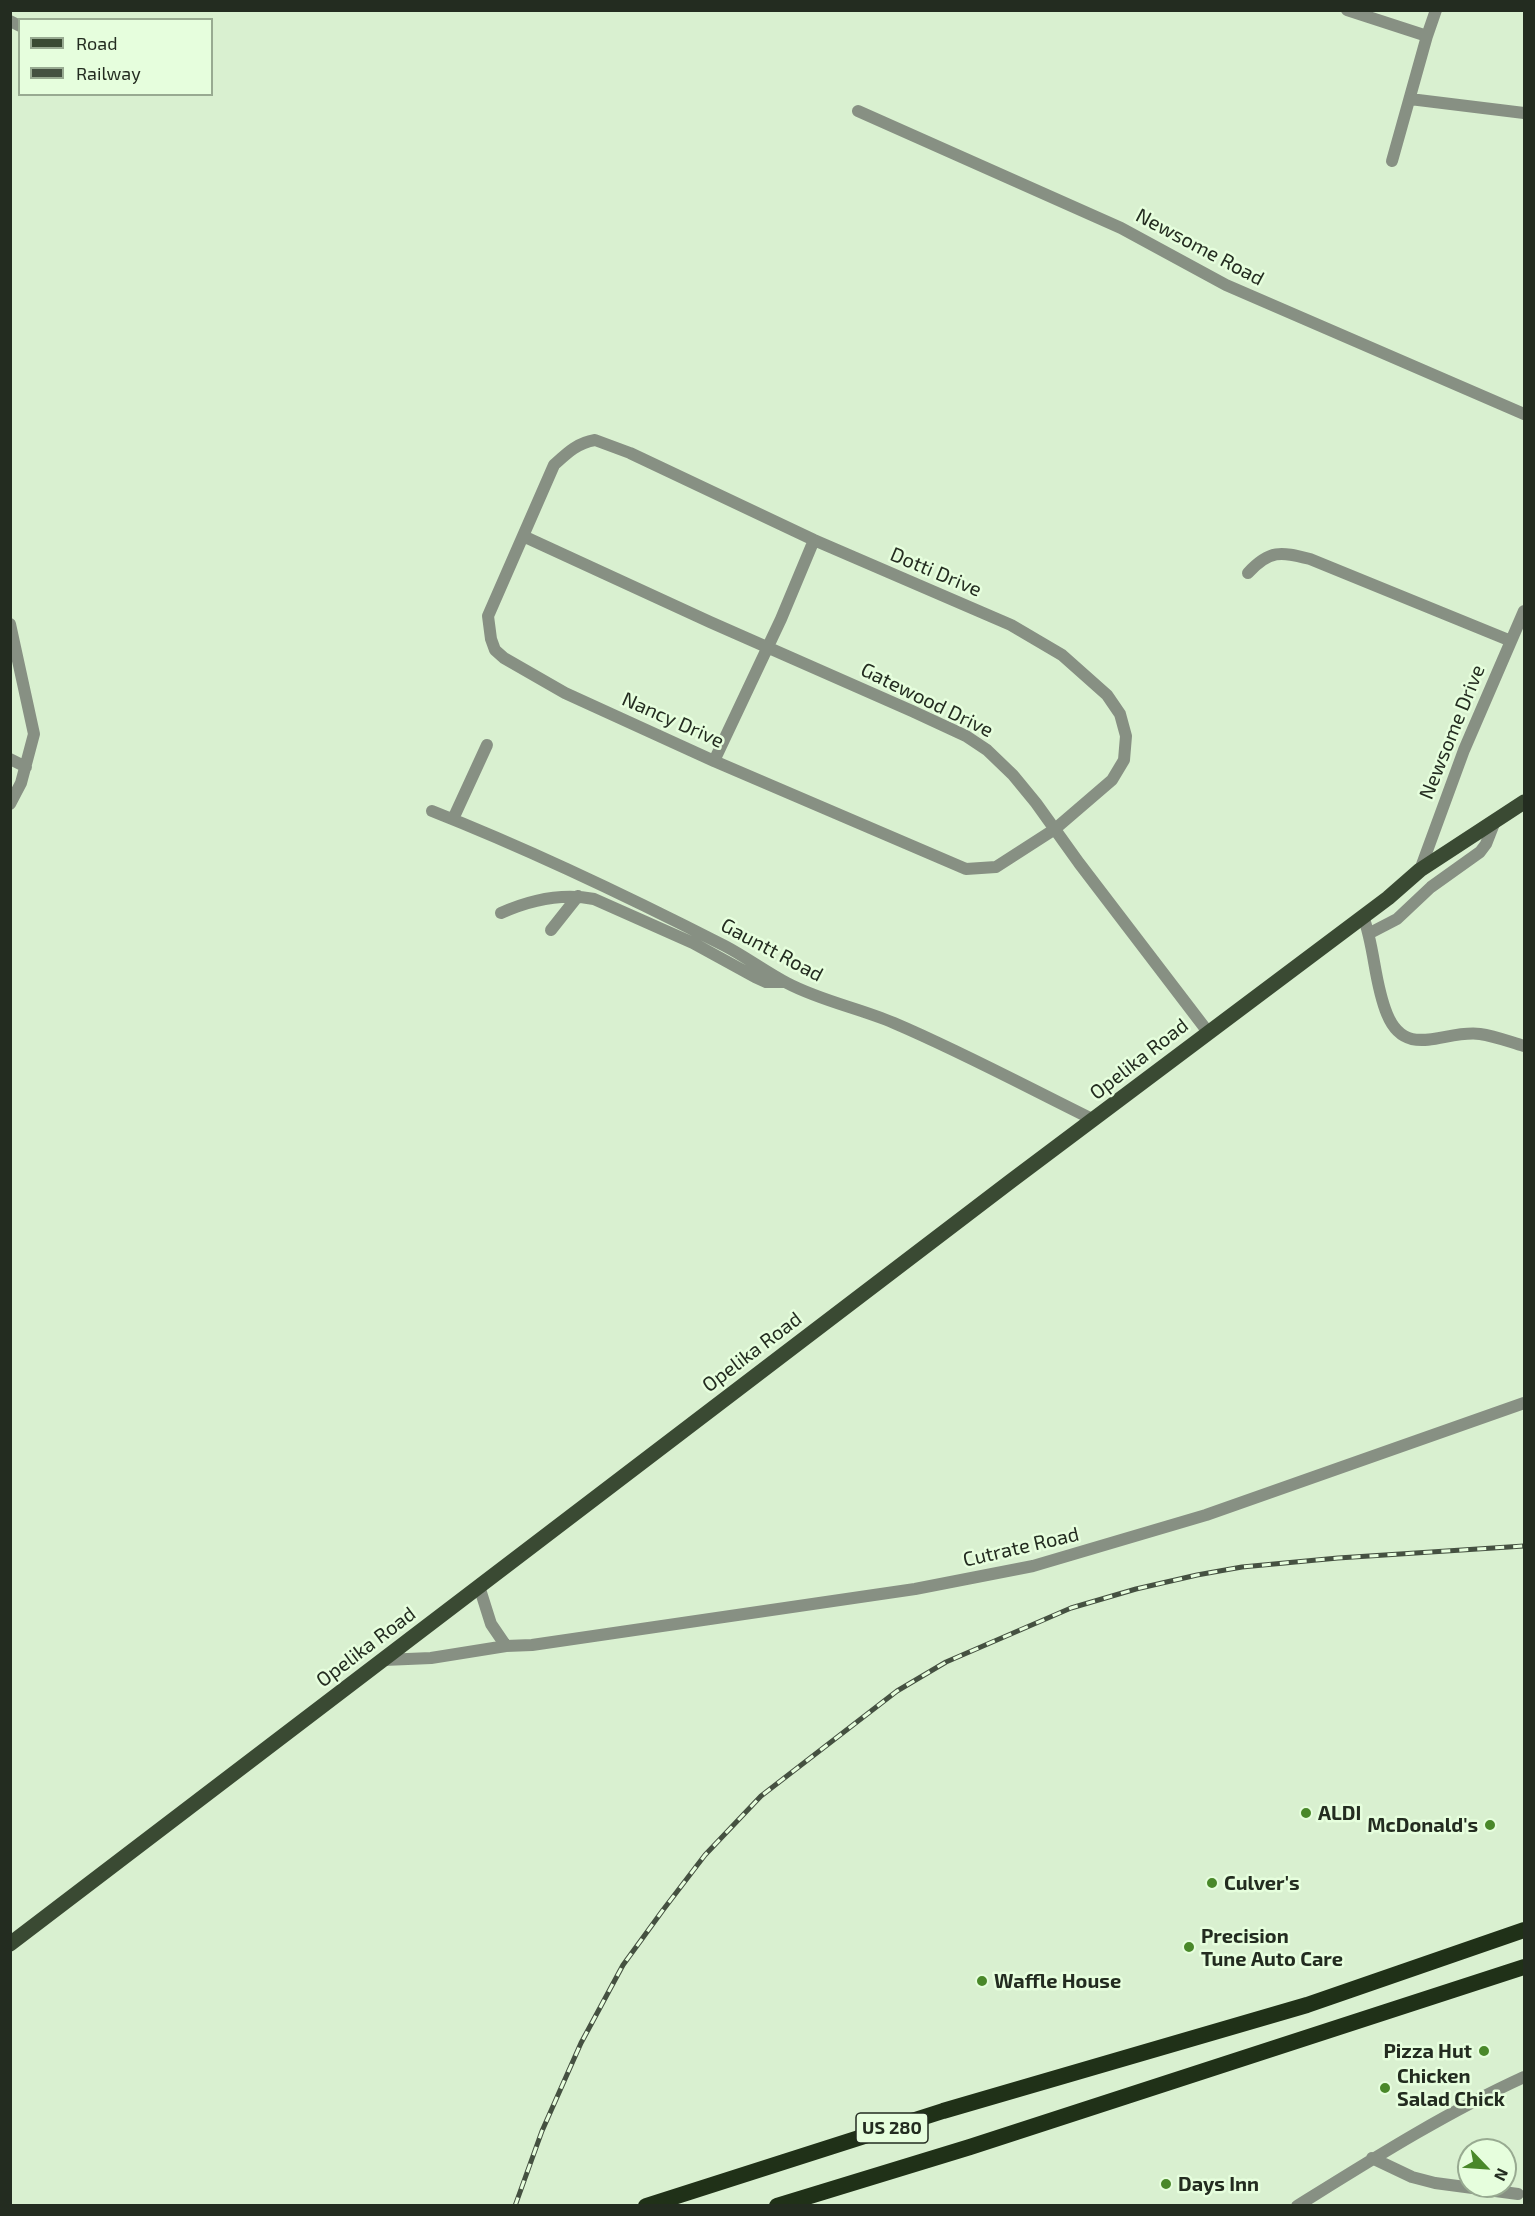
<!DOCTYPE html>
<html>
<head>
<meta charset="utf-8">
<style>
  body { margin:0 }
  #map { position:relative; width:1535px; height:2216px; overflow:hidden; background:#d9f0d0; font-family:"Exo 2",sans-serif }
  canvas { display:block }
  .frame { position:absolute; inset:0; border:12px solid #232c20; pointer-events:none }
  .legend { position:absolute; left:18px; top:18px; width:195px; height:78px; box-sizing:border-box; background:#e6fedd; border:2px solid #98aa91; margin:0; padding:8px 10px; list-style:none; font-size:18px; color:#232c20 }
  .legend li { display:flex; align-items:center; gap:12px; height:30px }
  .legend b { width:30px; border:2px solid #98aa91 }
  .north { position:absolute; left:1457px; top:2138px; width:60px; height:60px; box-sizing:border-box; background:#e6fedd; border:2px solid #98aa91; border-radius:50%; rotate:115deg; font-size:16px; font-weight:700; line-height:24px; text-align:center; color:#232c20 }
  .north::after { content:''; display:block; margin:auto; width:21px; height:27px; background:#498829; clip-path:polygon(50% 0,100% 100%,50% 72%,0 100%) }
</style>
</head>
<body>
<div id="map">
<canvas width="1535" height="2216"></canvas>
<div class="frame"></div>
<ul class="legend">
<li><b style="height:8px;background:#3a4a33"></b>Road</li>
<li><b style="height:8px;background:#455141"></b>Railway</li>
</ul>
<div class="north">N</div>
</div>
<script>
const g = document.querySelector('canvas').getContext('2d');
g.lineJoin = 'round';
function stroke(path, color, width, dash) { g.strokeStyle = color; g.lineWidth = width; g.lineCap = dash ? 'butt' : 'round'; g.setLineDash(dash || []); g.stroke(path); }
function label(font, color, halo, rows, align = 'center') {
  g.font = font + ' "Exo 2",sans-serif'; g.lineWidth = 5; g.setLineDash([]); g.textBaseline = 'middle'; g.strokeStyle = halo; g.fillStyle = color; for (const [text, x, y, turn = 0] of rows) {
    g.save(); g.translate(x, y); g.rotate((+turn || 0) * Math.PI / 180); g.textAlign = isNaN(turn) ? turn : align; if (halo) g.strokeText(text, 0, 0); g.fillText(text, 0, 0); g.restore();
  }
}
stroke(new Path2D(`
  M1347 10 1427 36
  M10 21 20 26
  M1410 99 1524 113
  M858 111 1121 228 1226 285 1524 414
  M1392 161 1427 36 1436 10
  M595 440 630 453 814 540 1011 625 1062 655 1107 695 1120 714 1126 736 1124 760 1112 780 1055 829 996 867 966 869 714 761 565 693 504 658 495 650 491 639 488 616 554 465C567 453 577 443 595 440Z
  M523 536 710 622 912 711 966 736 987 750 1013 775 1036 803 1079 863 1208 1032
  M1248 573C1270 549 1281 552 1310 559L1511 641
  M10 624 34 734 21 783 10 804
  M10 759 26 767
  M714 761 781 619 814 540
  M432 811C531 850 629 897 725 946 746 957 766 972 787 983 821 1001 859 1008 894 1023 962 1052 1027 1087 1094 1120
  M453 819 487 745
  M1420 870 1464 750 1524 611
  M501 913C530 900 563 893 594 899L693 943 755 977 766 982H785
  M1363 916C1375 948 1374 983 1387 1014 1406 1061 1445 1029 1480 1034 1495 1036 1510 1042 1524 1046
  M551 930 578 896
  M1370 933 1397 919 1431 887 1480 852 1486 844 1495 821
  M479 1586 491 1624 506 1646
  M384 1660 431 1658 506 1646 532 1645 915 1589 1033 1566 1206 1515 1524 1403
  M1372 2158 1412 2177 1435 2183 1518 2194
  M1297 2206C1371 2160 1445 2113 1524 2077`), '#879083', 12);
stroke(new Path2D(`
  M10 1944 1011 1181 1388 898 1420 870 1524 802`), '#3a4a33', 15);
stroke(new Path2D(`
  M646 2206 943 2111 1307 2005 1524 1930
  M777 2206 970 2147 1524 1967`), '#203118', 16);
const rail = new Path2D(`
  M515 2206 542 2131 581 2043 623 1965 663 1910 705 1855 761 1796 897 1691 946 1662 1071 1608 1136 1589 1197 1575 1242 1567 1338 1558 1524 1546`);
stroke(rail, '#455141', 5);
stroke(rail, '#e6fedd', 3, [9]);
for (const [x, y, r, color] of [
  [1306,1813,6,"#498829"],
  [1490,1825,6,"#498829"],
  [1212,1883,6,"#498829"],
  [1189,1947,6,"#498829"],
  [982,1981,6,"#498829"],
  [1484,2051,6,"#498829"],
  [1385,2088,6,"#498829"],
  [1166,2184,6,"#498829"]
]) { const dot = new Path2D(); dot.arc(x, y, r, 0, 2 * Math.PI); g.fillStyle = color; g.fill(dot); stroke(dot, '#e6fedd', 2); }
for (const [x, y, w] of [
  [892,2128,72]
]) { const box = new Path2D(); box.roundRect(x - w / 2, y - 15, w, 30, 4.5); g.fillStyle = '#e6fedd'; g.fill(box); stroke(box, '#232c20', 1.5); }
label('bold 18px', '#232c20', null, [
  ["US 280",892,2128]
]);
label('20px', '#232c20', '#e6fedd', [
  ["Newsome Road",1200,247,28],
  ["Dotti Drive",936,572,23],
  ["Gatewood Drive",927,700,26],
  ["Nancy Drive",673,720,24],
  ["Newsome Drive",1452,732,-68],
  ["Gauntt Road",772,950,28],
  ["Opelika Road",1139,1059,-38],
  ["Opelika Road",752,1352,-37],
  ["Cutrate Road",1021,1547,-13],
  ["Opelika Road",366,1647,-37]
]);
label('bold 20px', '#232c20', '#e6fedd', [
  ["ALDI",1318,1813],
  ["McDonald's",1478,1825,"right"],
  ["Culver's",1224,1883],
  ["Precision",1201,1936],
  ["Tune Auto Care",1201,1959],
  ["Waffle House",994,1981],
  ["Pizza Hut",1472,2051,"right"],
  ["Chicken",1397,2076],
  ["Salad Chick",1397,2099],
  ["Days Inn",1178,2184]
], 'left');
</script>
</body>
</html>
